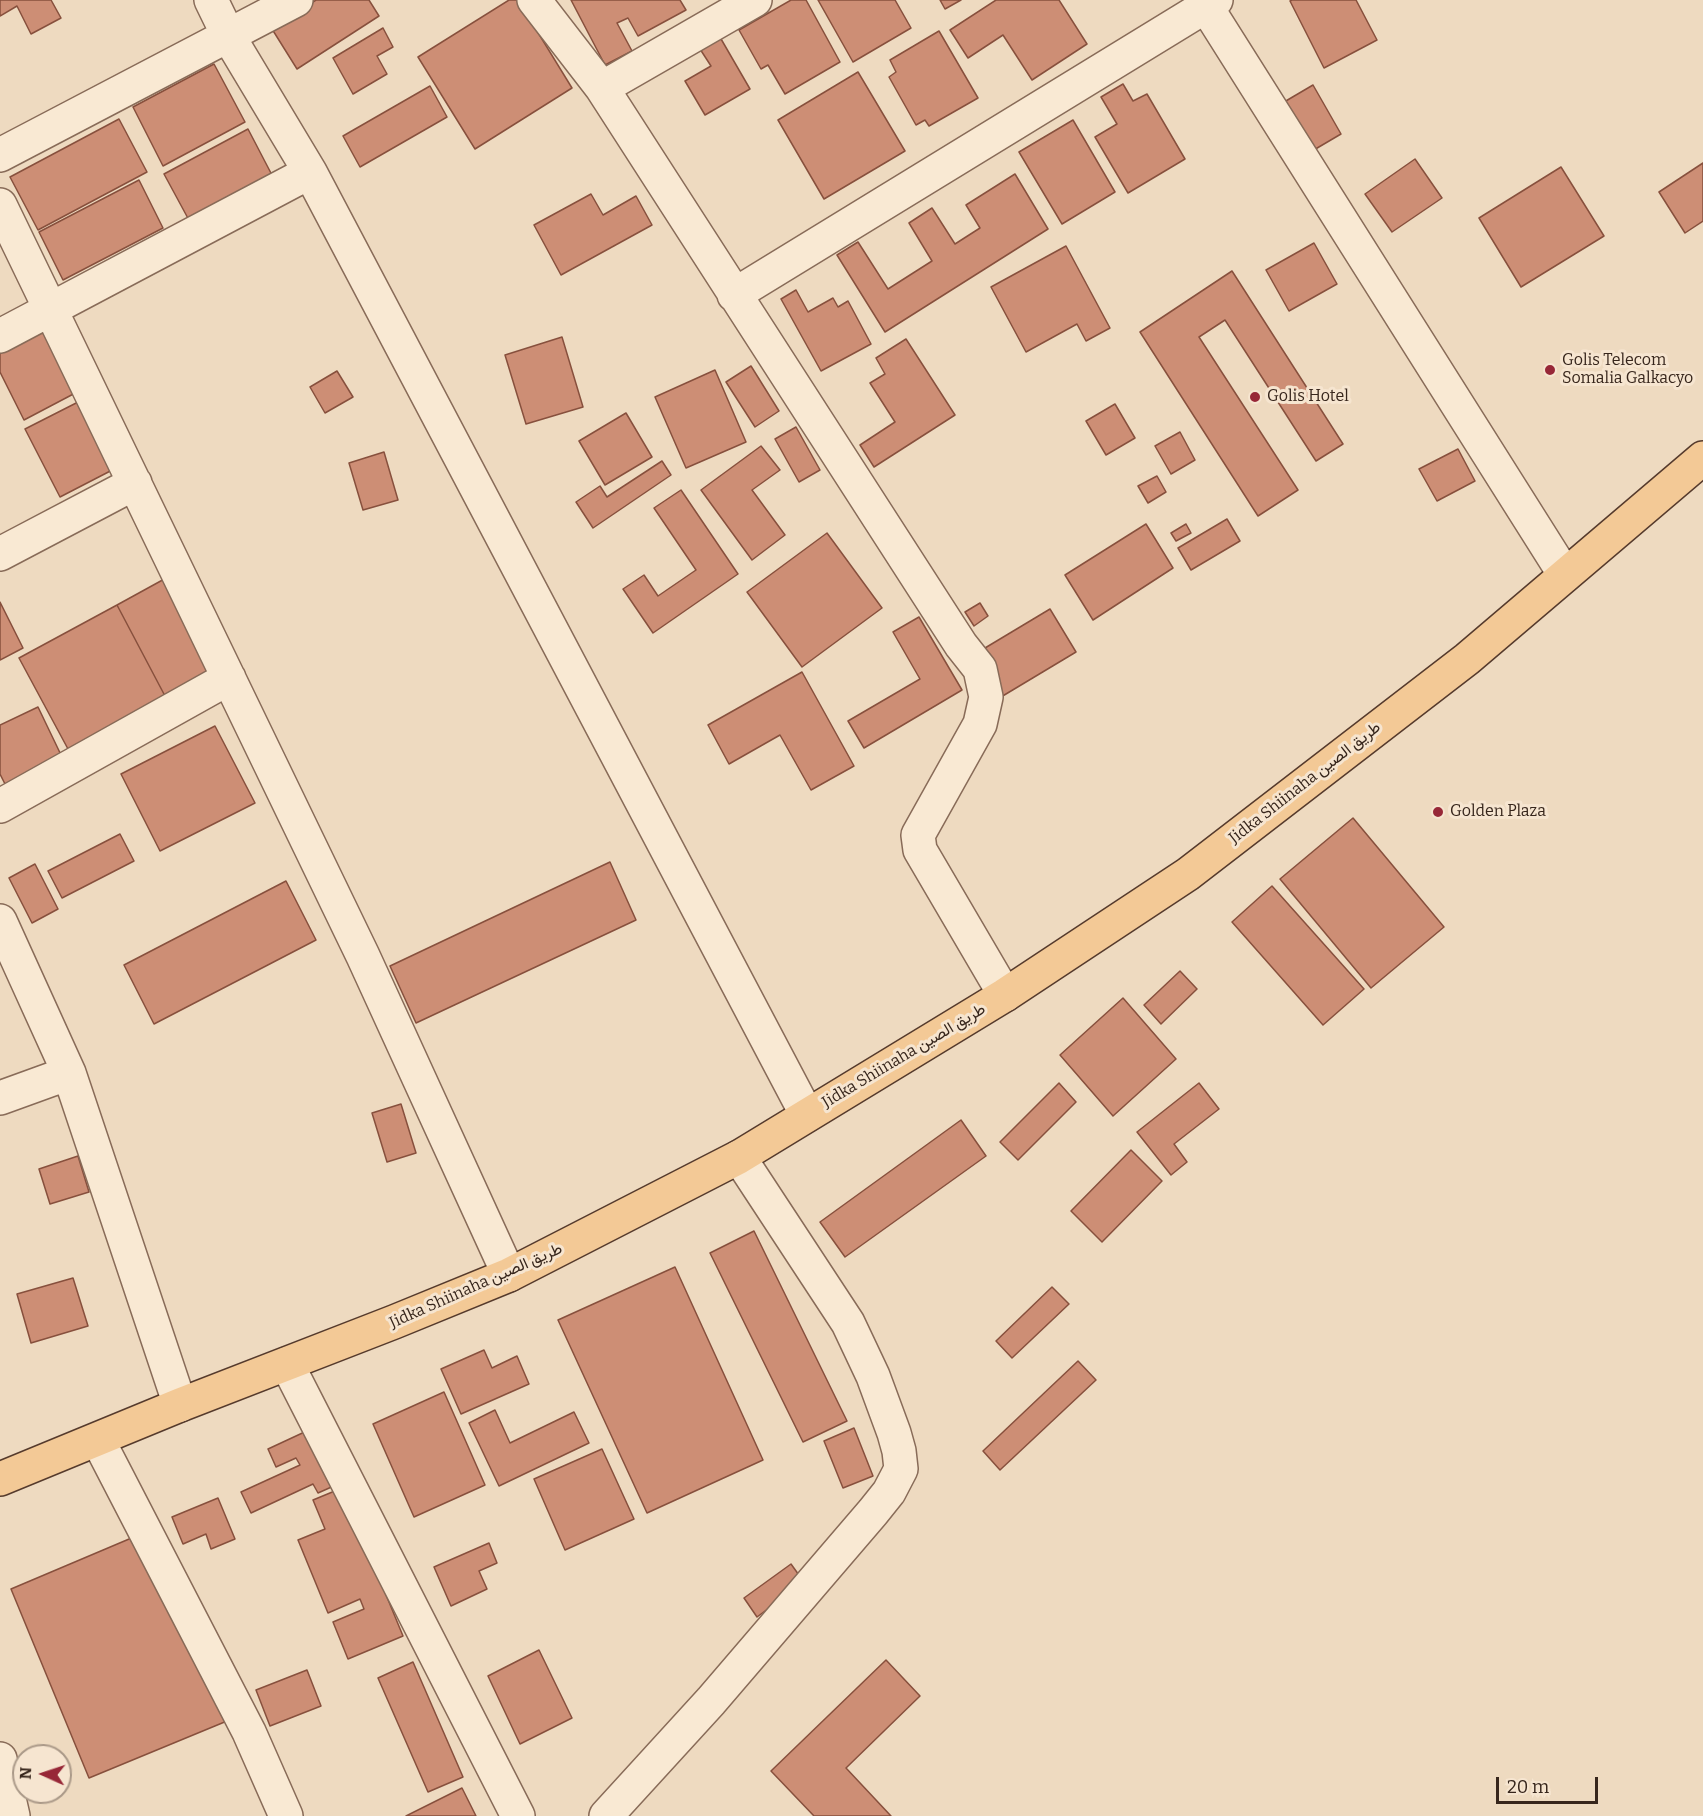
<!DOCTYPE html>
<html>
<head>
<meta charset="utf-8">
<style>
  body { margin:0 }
  #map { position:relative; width:1703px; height:1816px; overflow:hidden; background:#eedac0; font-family:Bitter,serif }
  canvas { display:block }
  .north { position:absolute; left:12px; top:1744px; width:60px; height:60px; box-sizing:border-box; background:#f6e5d0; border:2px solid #a98; border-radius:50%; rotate:273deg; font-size:16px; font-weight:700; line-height:24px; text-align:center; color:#37261c }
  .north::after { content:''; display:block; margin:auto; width:21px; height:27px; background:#972737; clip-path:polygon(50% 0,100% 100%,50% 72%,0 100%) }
  .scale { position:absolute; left:1496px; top:1777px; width:102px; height:27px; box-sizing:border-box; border:3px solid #37261c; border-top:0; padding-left:8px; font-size:18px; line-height:21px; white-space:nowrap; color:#37261c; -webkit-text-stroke:4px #f6e5d0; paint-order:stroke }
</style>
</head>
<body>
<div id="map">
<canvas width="1703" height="1816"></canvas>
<div class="north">N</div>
<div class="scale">20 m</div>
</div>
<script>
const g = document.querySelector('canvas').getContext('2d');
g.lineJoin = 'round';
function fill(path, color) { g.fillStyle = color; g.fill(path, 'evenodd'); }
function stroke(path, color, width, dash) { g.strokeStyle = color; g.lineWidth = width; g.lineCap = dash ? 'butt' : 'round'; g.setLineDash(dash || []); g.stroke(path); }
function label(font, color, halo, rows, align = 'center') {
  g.font = font + ' Bitter,Vazirmatn,serif'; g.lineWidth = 6; g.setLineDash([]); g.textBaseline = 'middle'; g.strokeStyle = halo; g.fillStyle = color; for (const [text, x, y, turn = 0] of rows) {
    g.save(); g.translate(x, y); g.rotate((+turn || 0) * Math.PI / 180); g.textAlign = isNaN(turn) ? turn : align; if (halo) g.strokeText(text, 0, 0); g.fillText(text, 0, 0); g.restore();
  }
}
const building = new Path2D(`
  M0 0H51L61 18 31 34 17 6 0 16Z
  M316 0H369L379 16 297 69 272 29Z
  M509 0H518L572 88 475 149 418 57Z
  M571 0H680L686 10 638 36 628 18 617 23 632 51 605 65Z
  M791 0H806L840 62 785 94 768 65 761 69 739 30Z
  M818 0H895L911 28 853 62Z
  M940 0H961L945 9Z
  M996 0H1059L1087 44 1032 80 1003 35 968 58 950 30Z
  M1292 0H1356L1377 40 1324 68 1290 1Z
  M383 28 393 47 377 56 387 74 353 94 333 58Z
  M939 31 978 98 929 126 925 120 916 125 889 77 896 72 890 60Z
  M717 32 750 89 705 115 685 81 711 66 700 49Z
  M214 64 245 122 163 166 133 107Z
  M858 72 905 151 824 199 778 120Z
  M1123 84 1133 101 1147 94 1185 159 1128 193 1095 137 1117 124 1101 97Z
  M1313 85 1341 134 1307 154 1279 105Z
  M430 86 447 117 360 167 343 136Z
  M119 119 147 172 38 230 10 177Z
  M1073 120 1115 192 1062 224 1019 152Z
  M248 129 273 177 190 222 164 174Z
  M1415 159 1442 198 1392 232 1365 194Z
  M1703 163V221L1685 233 1659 192Z
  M1561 167 1604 236 1521 287 1479 218Z
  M1015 174 1048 229 885 332 837 255 858 242 888 289 932 261 909 223 932 208 955 244 980 228 966 205Z
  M139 180 163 228 63 280 39 232Z
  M591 194 603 215 636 196 652 225 561 275 534 225Z
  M1314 243 1337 284 1289 311 1266 270Z
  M1066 246 1110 328 1086 341 1077 324 1026 352 991 287Z
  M1232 271 1343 444 1316 461 1225 320 1199 337 1298 490 1258 516 1140 332Z
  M796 290 808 312 833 298 838 307 848 301 871 344 821 371 781 299Z
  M48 327 81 390 24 420 0 372V353Z
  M562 337 583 407 526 424 505 355Z
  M906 339 955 415 874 467 860 445 895 422 870 383 885 374 876 358Z
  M751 366 779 411 755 427 726 382Z
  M715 370 746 442 686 468 655 397Z
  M337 371 353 397 325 413 310 387Z
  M86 398 120 466 60 497 25 429Z
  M1115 404 1135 438 1106 455 1086 421Z
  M626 413 652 457 605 485 579 441Z
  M796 427 820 470 799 482 775 439Z
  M1180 432 1195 460 1171 474 1155 446Z
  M761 446 780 470 752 490 785 535 752 560 701 490Z
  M1458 449 1475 481 1437 501 1419 469Z
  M384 452 398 500 363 510 349 463Z
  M662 461 671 475 593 528 576 502 600 486 607 497Z
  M1157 476 1166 492 1148 503 1138 486Z
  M681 490 738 574 653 633 623 589 644 575 658 596 696 570 654 508Z
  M1227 519 1240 541 1191 570 1178 548Z
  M1146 524 1173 568 1093 620 1065 575Z
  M1186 524 1191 533 1176 541 1171 533Z
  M827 533 882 608 802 667 747 592Z
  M168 577 216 668 165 696 117 605Z
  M0 602 23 648 0 660Z
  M980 603 988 616 974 626 965 612Z
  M117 605 165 696 68 749 19 658Z
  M1050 609 1076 652 1001 697 975 654Z
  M919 617 962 690 864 748 848 721 920 679 893 632Z
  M802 672 854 766 811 790 780 735 729 764 708 725Z
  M38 707 62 757 6 786 0 774V725Z
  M215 726 255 803 160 851 121 774Z
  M1353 818 1444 927 1371 988 1280 879Z
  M120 834 134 861 62 898 48 871Z
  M610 862 636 920 416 1023 390 966Z
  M35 864 58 909 32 923 9 878Z
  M286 881 316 940 154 1024 124 965Z
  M1272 886 1364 989 1323 1025 1232 922Z
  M1180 971 1197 989 1161 1024 1144 1005Z
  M1123 998 1176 1059 1113 1116 1060 1055Z
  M1059 1083 1076 1102 1018 1160 1000 1142Z
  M1199 1083 1219 1109 1174 1144 1187 1162 1171 1175 1137 1132Z
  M401 1104 416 1153 387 1162 372 1113Z
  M961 1120 986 1156 845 1257 820 1222Z
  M1131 1150 1162 1181 1102 1242 1071 1211Z
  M78 1156 89 1192 50 1204 39 1169Z
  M754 1231 847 1421 803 1442 710 1253Z
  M675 1267 763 1460 647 1513 558 1320Z
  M73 1278 88 1326 31 1343 17 1294Z
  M1052 1287 1069 1304 1012 1358 996 1341Z
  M484 1350 492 1368 517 1356 529 1384 461 1414 441 1369Z
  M1078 1361 1096 1380 1000 1470 983 1451Z
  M444 1392 485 1485 414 1517 373 1424Z
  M495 1410 510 1443 574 1412 589 1443 499 1486 469 1423Z
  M854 1428 873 1476 843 1488 824 1441Z
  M311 1429 336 1485 318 1493 313 1484 251 1513 241 1492 300 1465 296 1458 276 1467 268 1449Z
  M602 1449 634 1519 565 1550 534 1479Z
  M342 1488 403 1636 348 1659 333 1622 364 1609 360 1599 328 1613 298 1540 325 1529 313 1500Z
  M218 1498 235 1539 211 1549 206 1534 183 1544 172 1517Z
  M148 1531 227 1721 89 1778 11 1589Z
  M489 1543 497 1563 479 1571 487 1589 451 1606 434 1567Z
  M791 1564 804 1582 757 1617 744 1598Z
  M539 1650 572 1718 520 1744 488 1676Z
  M886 1660 920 1696 846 1768 891 1816H814L771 1771Z
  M413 1662 463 1777 428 1792 378 1678Z
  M307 1670 321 1706 270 1726 256 1690Z
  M462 1788 476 1816H406Z`);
fill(building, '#cd8e75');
stroke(building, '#87503d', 1.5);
const minor = new Path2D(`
  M211 0 229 37 310 172 807 1115
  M534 0 602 88 961 645 980 669 986 697 980 724 918 835 920 850 1005 995
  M1202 0 1565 575
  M602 88 755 0
  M0 155 296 0
  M0 205 363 956 509 1275
  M734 295 1216 0
  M0 336 310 172
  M0 554 135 483
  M0 806 229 678
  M0 921 69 1073 180 1405
  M0 1098 69 1073
  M287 1364 518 1816
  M98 1440 249 1732 286 1816
  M0 1759 13 1816
  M606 1816 711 1701 873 1512 889 1492 901 1469 899 1451 894 1433 873 1376 848 1323 739 1157`);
const major = new Path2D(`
  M0 1479 180 1405 394 1322 509 1275 739 1157 1005 995 1188 874 1467 659 1703 458`);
stroke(minor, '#886b58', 36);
stroke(major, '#553a2c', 36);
stroke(minor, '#f9e9d3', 33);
stroke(major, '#f3c996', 33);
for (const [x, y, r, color] of [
  [1550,370,6,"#972737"],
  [1255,397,6,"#972737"],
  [1438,812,6,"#972737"]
]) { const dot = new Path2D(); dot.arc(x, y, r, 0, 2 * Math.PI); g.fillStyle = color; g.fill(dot); stroke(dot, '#f6e5d0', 2); }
label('16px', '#37261c', '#f6e5d0', [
  ["Golis Telecom",1562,361],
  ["Somalia Galkacyo",1562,379],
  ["Golis Hotel",1267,397],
  ["Golden Plaza",1450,812]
], 'left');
label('16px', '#37261c', '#f6e5d0', [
  ["Jidka Shiinaha طريق الصين",1305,783,-38],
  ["Jidka Shiinaha طريق الصين",904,1056,-31],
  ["Jidka Shiinaha طريق الصين",476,1286,-24]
]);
</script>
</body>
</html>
